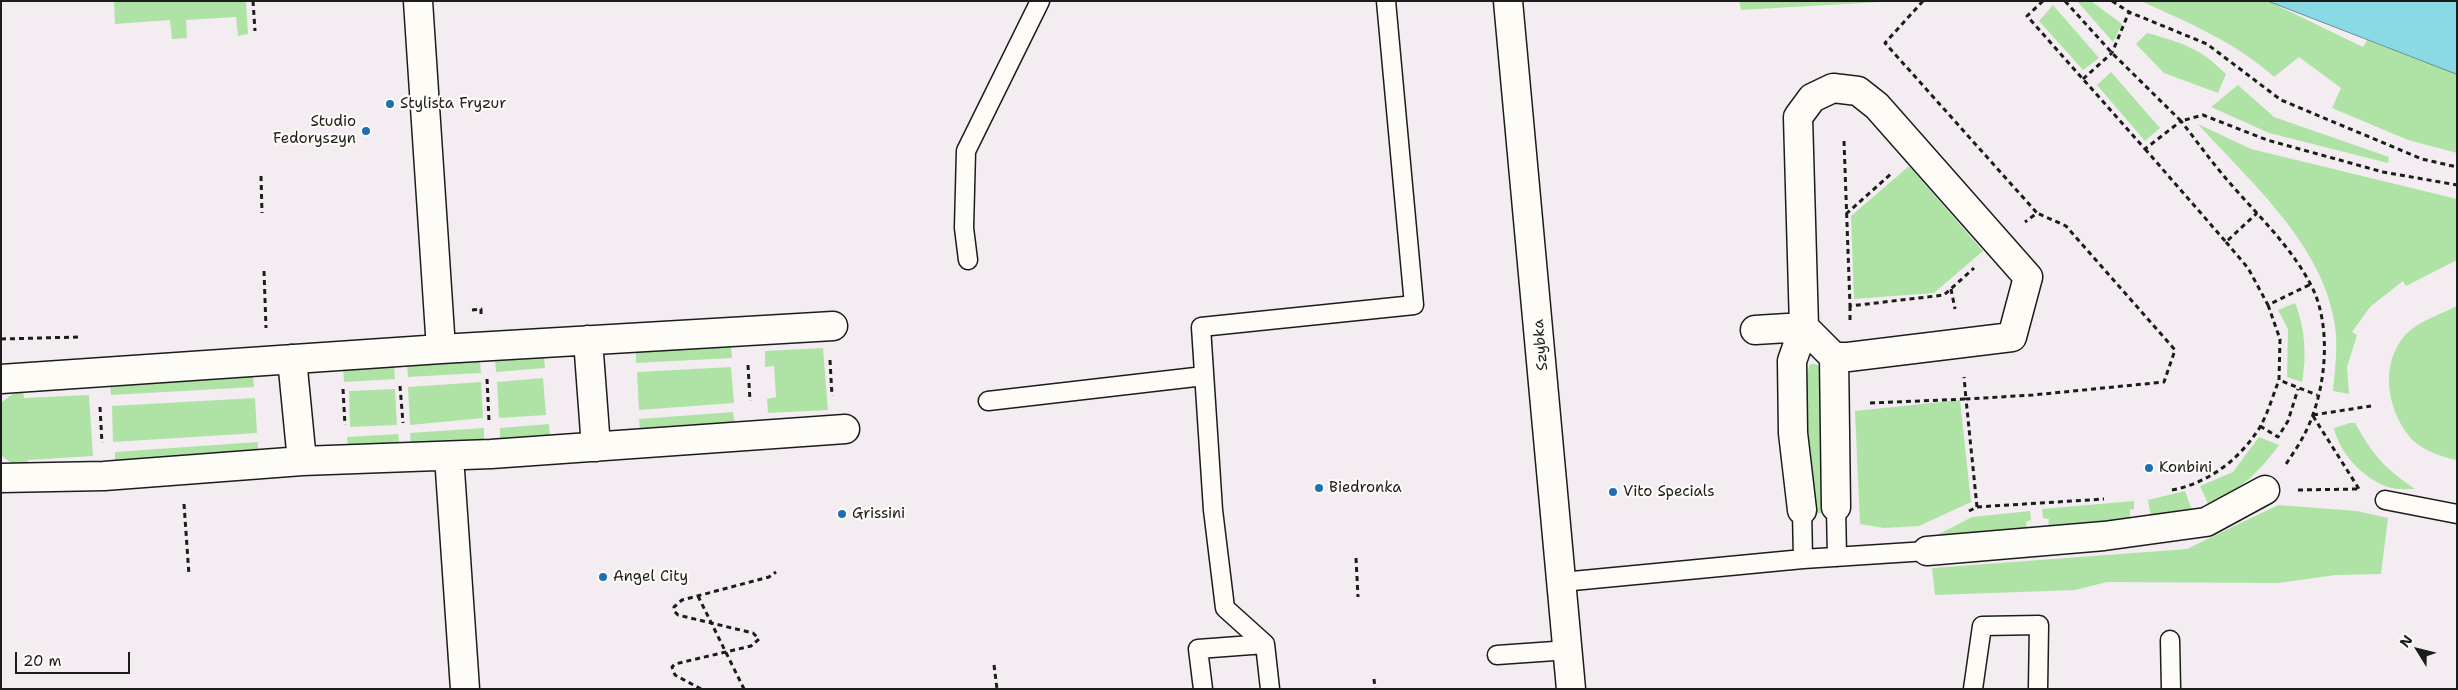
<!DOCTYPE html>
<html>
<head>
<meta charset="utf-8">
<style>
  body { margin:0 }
  #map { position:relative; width:2458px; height:690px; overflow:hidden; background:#f3edf2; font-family:"Shantell Sans",sans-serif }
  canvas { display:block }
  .frame { position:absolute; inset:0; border:2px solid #1c1c1c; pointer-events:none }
  .north { position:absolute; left:2393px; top:625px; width:50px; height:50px; -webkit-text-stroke:4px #fdfcf7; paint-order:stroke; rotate:306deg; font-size:14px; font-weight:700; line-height:20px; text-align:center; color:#1c1c1c }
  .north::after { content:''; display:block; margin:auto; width:18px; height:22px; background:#1c1c1c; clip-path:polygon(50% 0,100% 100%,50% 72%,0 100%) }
  .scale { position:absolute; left:15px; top:652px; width:115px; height:22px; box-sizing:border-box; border:2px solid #1c1c1c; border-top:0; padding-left:6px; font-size:15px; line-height:18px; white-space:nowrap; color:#1c1c1c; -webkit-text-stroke:4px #fdfcf7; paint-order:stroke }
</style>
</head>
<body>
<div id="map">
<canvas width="2458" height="690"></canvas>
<div class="frame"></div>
<div class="north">N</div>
<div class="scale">20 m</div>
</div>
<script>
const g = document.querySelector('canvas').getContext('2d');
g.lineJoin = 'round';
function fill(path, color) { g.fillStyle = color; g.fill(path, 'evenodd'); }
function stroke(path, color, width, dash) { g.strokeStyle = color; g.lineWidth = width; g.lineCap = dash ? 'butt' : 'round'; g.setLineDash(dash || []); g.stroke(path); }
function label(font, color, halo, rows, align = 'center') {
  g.font = font + ' "Shantell Sans",sans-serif'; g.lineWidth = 4; g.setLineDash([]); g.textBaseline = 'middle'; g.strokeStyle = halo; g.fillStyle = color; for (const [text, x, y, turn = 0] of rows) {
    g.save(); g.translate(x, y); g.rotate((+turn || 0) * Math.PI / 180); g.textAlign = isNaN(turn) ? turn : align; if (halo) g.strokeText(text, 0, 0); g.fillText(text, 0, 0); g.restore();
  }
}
fill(new Path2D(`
  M114 1H246L248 34 238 36 236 17 186 20 187 38 172 39 170 20 115 24Z
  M1739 1H1898L1741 10Z
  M2077 1H2091L2122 24 2113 42Z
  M2141 1H2268L2363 47 2367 40 2457 74V153L2408 140 2332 108 2341 88 2299 57 2274 77C2237 43 2187 22 2141 1Z
  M2053 5 2099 58 2083 70 2039 21Z
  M2147 33C2182 43 2199 47 2226 74L2218 93 2164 73 2136 44Z
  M2111 72 2160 128 2145 141 2097 85Z
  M2238 85 2274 117 2389 157 2388 163 2269 133 2211 107Z
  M2198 124 2251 149 2457 199V260L2406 286 2403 281 2370 307 2352 332 2357 335 2347 367 2349 394 2333 391C2335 369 2338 348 2335 326 2324 245 2250 182 2198 124Z
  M1909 166 1983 251 1934 293 1854 299 1851 216Z
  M2295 303C2305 327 2307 356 2302 382L2287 377 2288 329 2278 310Z
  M2457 306V460C2441 457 2419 449 2409 436 2386 407 2380 363 2406 334 2419 321 2441 314 2457 306Z
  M731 346 732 358 636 363V351Z
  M823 348 828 410 768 413 767 399 776 397 774 366 765 367V351Z
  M544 357 545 368 496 372 495 360Z
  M480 360 481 373 408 377 407 365Z
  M1810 364H1815L1821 367 1825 509 1820 514 1814 510C1813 484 1801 382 1810 364Z
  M394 365 395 379 344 382 343 368Z
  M731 367 734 403 639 410 637 372Z
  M253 376 254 387 111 395 110 384Z
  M543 378 546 415 499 418 497 382Z
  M481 382 483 418 410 425 408 387Z
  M395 389 397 425 350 427 349 391Z
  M23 390 24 398 89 395 93 456 28 460 27 469C17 465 9 463 1 455V403L11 395Z
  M255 398 257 433 113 442 112 406Z
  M1960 400 1971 502 1919 526 1884 528 1860 524 1855 411Z
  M733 412 735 425 640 431 639 419Z
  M2350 423H2355C2374 457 2384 467 2415 489 2407 489 2396 490 2388 487 2364 479 2339 453 2334 428Z
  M549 424 550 436 500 440V428Z
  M484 428V440L411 445 410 433Z
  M398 434 400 446 348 449 347 437Z
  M2259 437 2279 445C2261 470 2238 493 2208 504L2200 486 2233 472Z
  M258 442V454L115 464V452Z
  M2185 491 2192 510 2151 517 2148 500Z
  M2134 501V509L2130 510V520L2048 526 2049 519 2043 518 2042 509Z
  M2278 505 2357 511 2388 518 2381 574 2336 575 2278 583 2107 582 2075 590 1935 595 1932 568 2187 549Z
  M2030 511 2031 520 2026 522 2027 530 1940 539 1939 534 1972 517Z`), '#afe3a5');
const water = new Path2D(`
  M2268 1H2457V74Z`);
fill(water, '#8adae5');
stroke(water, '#5e8e95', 1);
const service = new Path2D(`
  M968 260 964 228 966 151 1040 1
  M988 401 1204 376
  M2385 500 2457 514
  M1836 507 1837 557
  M1802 510 1803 559
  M1562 582 1803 559 1927 551
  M2170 640 2171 689
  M1497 655 1569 650
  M1203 689 1198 649 1265 644
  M1270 689 1265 644 1225 608 1213 510 1201 327 1414 305 1386 1
  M1973 689 1982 626 2039 625 2038 689`);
const minor = new Path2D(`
  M418 1 441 349
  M1508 1 1571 689
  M1755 330 1804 327 1792 361 1793 433 1802 510
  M588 340 596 447
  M1834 357H1848L2012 337 2028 277 1877 106 1858 91 1833 88 1812 98 1798 117 1804 327 1834 357 1836 507
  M292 359 302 461
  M1 379 441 349 833 326
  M449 456 465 689
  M1 478 104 476 302 461 491 454 845 429
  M1927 551 2104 536 2206 522 2265 490`);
stroke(service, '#1c1c1c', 21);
stroke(minor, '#1c1c1c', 31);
stroke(new Path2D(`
  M253 1 255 31
  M1923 1 1885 43 2037 213 2025 222
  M2043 1 2027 16 2145 149 2181 121C2195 139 2208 157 2223 175 2253 211 2289 243 2311 285 2333 327 2326 394 2304 435 2299 445 2292 455 2286 464
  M2065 1 2112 53 2181 121 2203 115 2267 140 2383 172 2457 185
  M2112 1 2129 12 2207 44 2281 100 2422 159 2457 167
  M2083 79 2112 53 2129 12
  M1844 141 1850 306 1944 295 1974 268
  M2145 149 2226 242 2257 213
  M261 176 262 213
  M1846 214 1892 173
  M2226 242 2248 268 2268 305 2311 284
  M264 271 266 328
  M1951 289 1955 309
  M2268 305 2280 339 2279 380 2317 395
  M1850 306V324
  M472 310 481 309V314
  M1 339 79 337
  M830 360 832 396
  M748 365 750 401
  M487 379 489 421
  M400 386 403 423
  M343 389 345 425
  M1870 403 1966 399 1964 377
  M100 407 102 443
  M2313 415 2371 406
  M2313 416 2359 489
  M2260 426 2278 437 2288 421 2298 389
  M2172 490C2209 483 2240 459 2260 427 2268 413 2273 395 2279 380
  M2298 490 2359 489
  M184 504 189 575
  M1977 507 1966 399 2033 395 2164 382 2175 350 2066 226 2037 213
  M1969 511 1977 507 2104 499
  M1356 558 1358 597
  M698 596 744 689
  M994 665 997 689
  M1374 679 1375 689
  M701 689 675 675 672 667 675 664 751 646 759 639 753 633 678 615 674 611V607L682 600 769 577 776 572`), '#1c1c1c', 3, [5, 4]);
stroke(service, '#fdfcf7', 18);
stroke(minor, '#fdfcf7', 28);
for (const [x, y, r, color] of [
  [390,104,5,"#1f6fb2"],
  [366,131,5,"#1f6fb2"],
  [2149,468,5,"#1f6fb2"],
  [1319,488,5,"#1f6fb2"],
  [1613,492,5,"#1f6fb2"],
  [842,514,5,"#1f6fb2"],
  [603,577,5,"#1f6fb2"]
]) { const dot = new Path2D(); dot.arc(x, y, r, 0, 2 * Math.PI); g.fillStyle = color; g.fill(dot); stroke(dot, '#fdfcf7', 2); }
label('15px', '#1c1c1c', '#fdfcf7', [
  ["Stylista Fryzur",400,104],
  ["Studio",356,122,"right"],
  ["Fedoryszyn",356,139,"right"],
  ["Konbini",2159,468],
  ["Biedronka",1329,488],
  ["Vito Specials",1623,492],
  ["Grissini",852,514],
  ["Angel City",613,577]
], 'left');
label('15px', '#1c1c1c', '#fdfcf7', [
  ["Szybka",1541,345,-95]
]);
</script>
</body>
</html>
